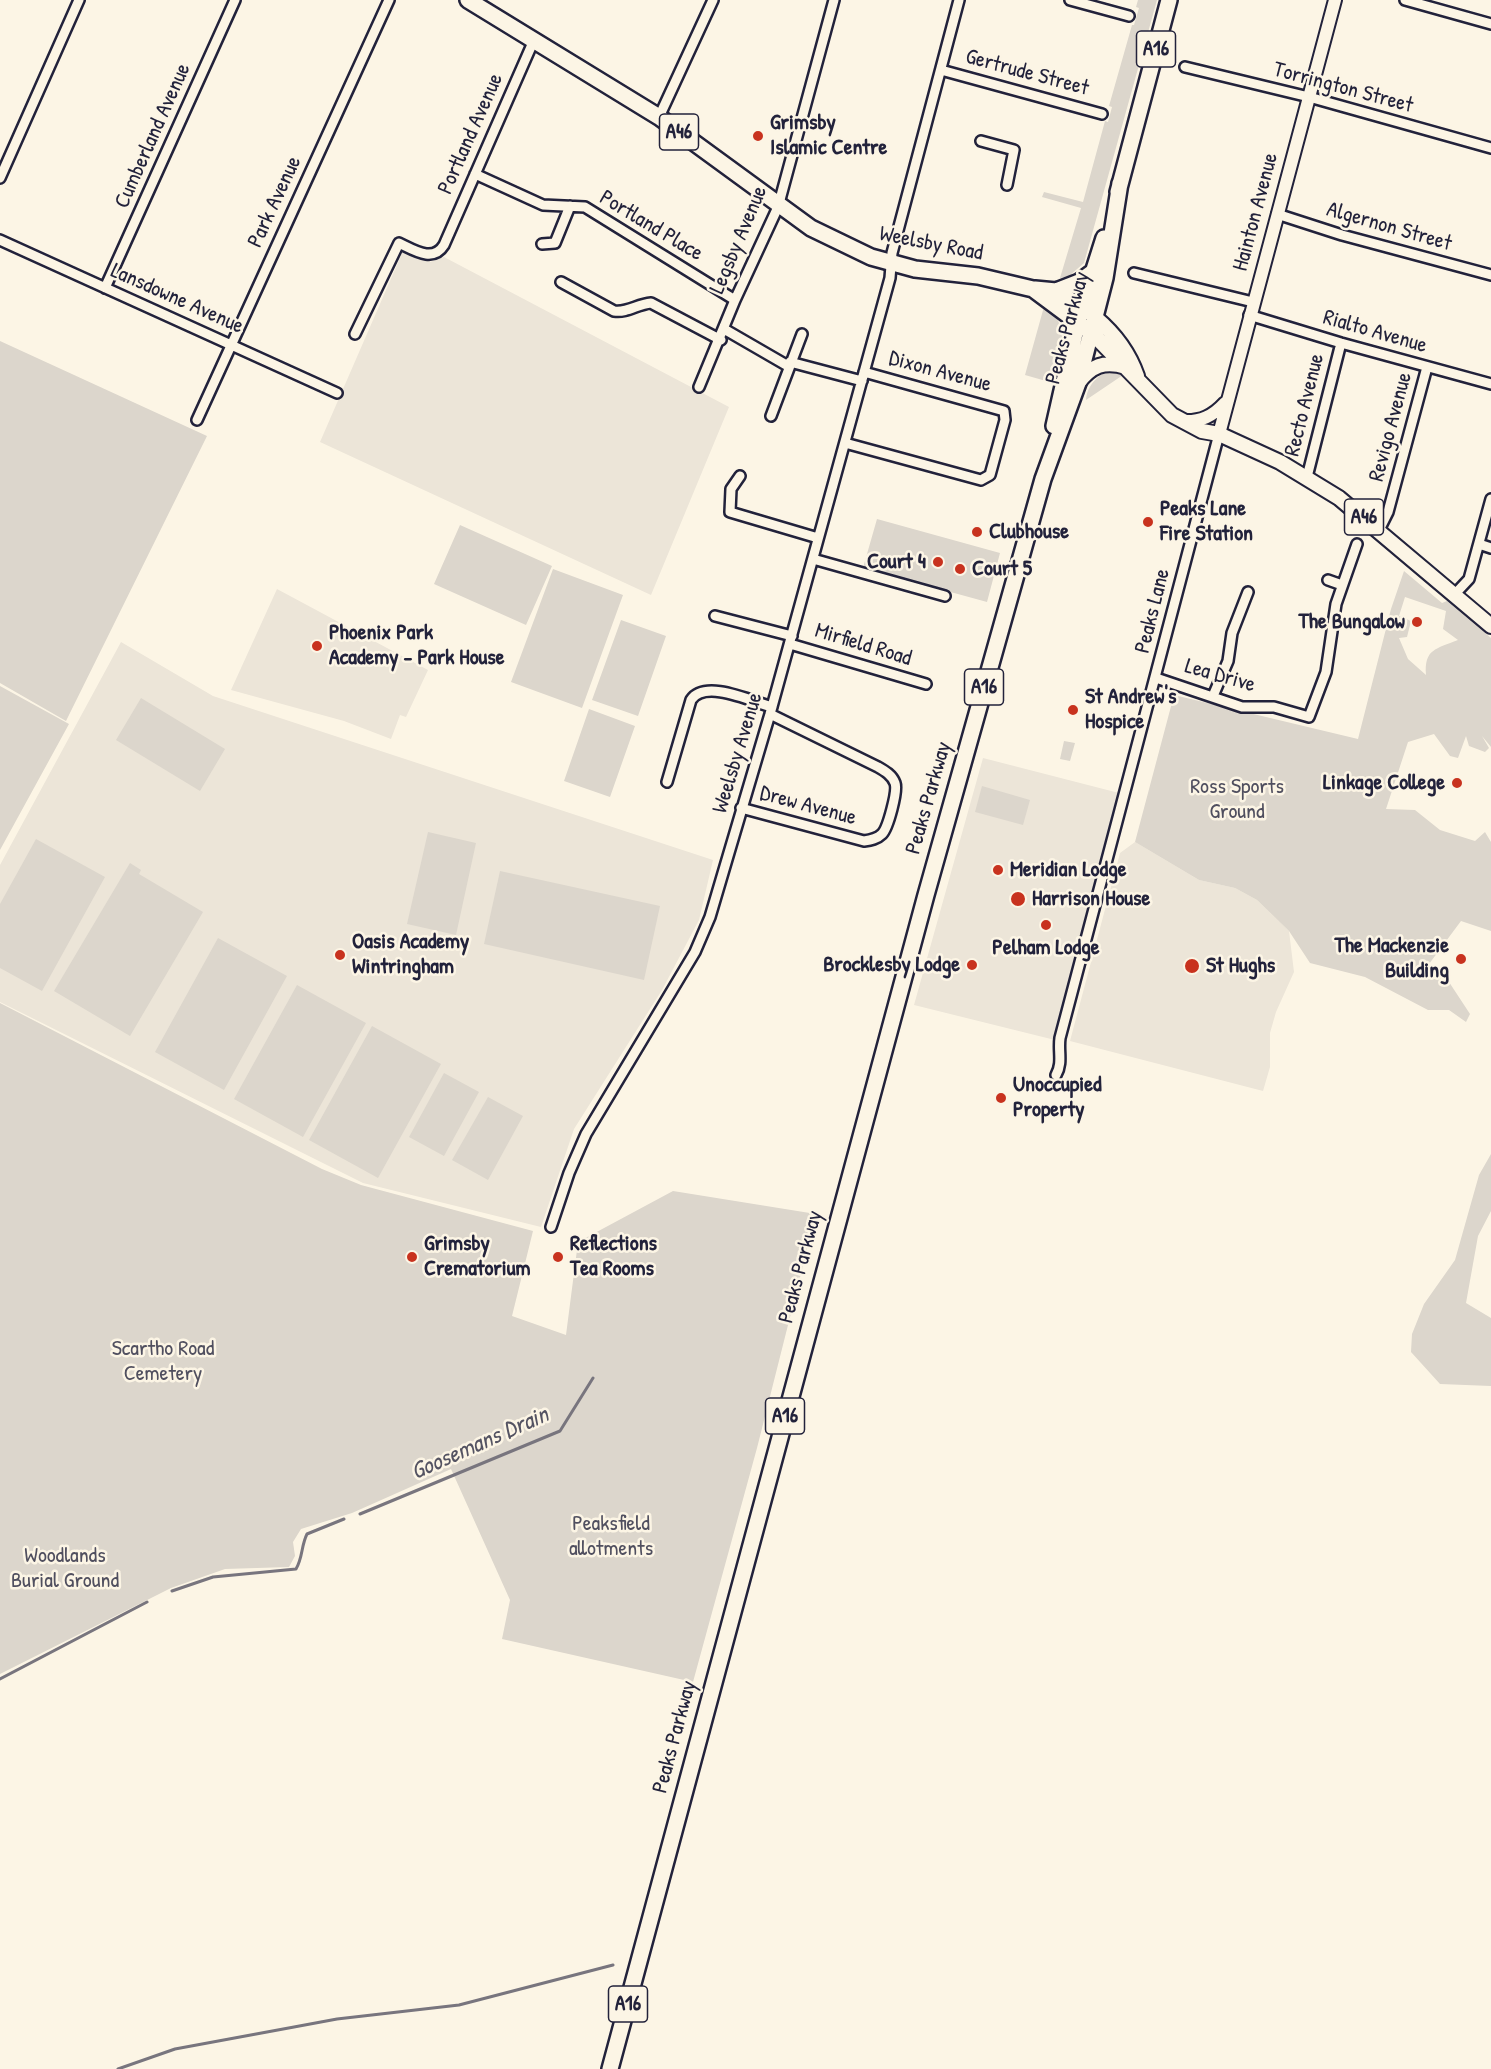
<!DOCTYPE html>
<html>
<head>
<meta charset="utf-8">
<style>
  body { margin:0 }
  canvas { display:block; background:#fcf5e5 }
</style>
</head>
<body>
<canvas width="1491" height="2069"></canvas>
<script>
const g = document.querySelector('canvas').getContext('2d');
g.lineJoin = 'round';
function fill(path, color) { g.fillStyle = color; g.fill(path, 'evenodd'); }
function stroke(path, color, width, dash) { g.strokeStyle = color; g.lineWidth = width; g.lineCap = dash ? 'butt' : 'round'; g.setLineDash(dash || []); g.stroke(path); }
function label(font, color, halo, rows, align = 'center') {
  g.font = font + ' "Patrick Hand",sans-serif'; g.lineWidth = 5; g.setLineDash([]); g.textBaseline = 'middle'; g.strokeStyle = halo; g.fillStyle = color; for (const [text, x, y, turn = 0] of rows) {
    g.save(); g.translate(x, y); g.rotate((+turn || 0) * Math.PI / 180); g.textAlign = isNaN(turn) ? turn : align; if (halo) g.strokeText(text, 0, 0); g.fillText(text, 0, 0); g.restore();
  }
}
fill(new Path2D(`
  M403 251 430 262 444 257 729 407 651 595 320 442Z
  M277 589 428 670 406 717 400 715 391 739 344 721 231 690Z
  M121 642 213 696 713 860 699 920 662 990 574 1129 541 1227 363 1183 0 1002V865Z
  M983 758 1119 793 1055 1040 914 1005Z
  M1135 842 1199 880 1235 888 1257 900 1289 931 1294 972 1276 1012 1270 1033V1067L1263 1091 1070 1041 1120 853Z`), '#ece5d8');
fill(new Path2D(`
  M1138 0H1157L1084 263 1069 276 1060 278 1081 208 1042 197 1044 192 1083 202 1105 121 1108 122 1112 107 1109 106 1132 25H1134L1139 8 1136 7Z
  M1045 303C1071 328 1062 353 1053 383L1025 375Z
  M0 341 207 436 66 721 0 683Z
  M1113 370 1123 375 1086 400C1087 386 1098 373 1113 370Z
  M877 519 1000 553 987 602 863 568Z
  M460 525 552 566 526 625 434 584Z
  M553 569 623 595 582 708 511 682Z
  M1404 571 1442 603 1447 601 1491 638V747L1482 736 1489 748 1485 752 1469 746 1466 736 1458 758 1450 756 1434 734 1408 742 1386 809 1415 810 1440 830 1475 841 1485 832 1491 842V931L1461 921 1429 964 1449 982 1470 1014 1466 1022 1449 1010H1428L1365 977 1310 963 1289 931 1257 900 1235 888 1199 880 1135 842 1174 695 1358 739 1391 609ZM1405 597 1446 611 1443 629 1458 640C1436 649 1424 649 1426 675L1408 659 1399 638 1407 637 1411 621 1399 616Z
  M621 620 666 636 638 716 592 700Z
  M0 686 69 724 0 850Z
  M141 698 225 749 200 791 116 740Z
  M589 709 635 726 610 797 564 781Z
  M1064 741 1075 743 1070 761 1060 759Z
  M982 786 1030 800 1023 825 975 812Z
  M428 832 476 843 456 935 407 924Z
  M36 839 105 877 42 991 0 968V904Z
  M130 863 141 870 139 874 203 912 130 1036 54 991Z
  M500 871 660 906 644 980 484 944Z
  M218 938 287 976 224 1090 155 1052Z
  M297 985 366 1023 303 1137 234 1099Z
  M0 1003 322 1169 361 1185 533 1231 512 1316 566 1335 578 1242 673 1191 816 1214 757 1448 693 1682 502 1639 510 1600 451 1469 352 1513 301 1529 293 1542 295 1556 289 1567 225 1569 171 1588 0 1674Z
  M372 1026 441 1064 378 1178 309 1140Z
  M444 1073 479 1092 444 1156 409 1137Z
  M488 1097 523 1116 488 1180 452 1160Z
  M1491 1154V1211L1478 1236 1466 1303 1491 1318V1386L1440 1384 1411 1352 1412 1334 1424 1304 1455 1260 1479 1175Z`), '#dcd6cc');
stroke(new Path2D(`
  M360 1514 560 1431 593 1378
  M172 1591 213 1577 296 1569C303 1557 301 1546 307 1534L344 1519
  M0 1679 147 1602
  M118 2069 175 2049 294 2027 337 2019 459 2005 613 1965`), '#78757e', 3);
const minor = new Path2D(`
  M1070 0 1129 16
  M1405 0 1491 24
  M1185 67 1309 97 1491 148
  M941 70 1102 114
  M659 117 713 0
  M981 141 1014 150 1007 185
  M475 174 543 205 585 207 735 300
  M0 178 79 0
  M1277 214 1342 235 1491 275
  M0 240 337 393
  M542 244 555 243 570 206
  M1134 273 1253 302
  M561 282 614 311C628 313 637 304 651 303L721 340
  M105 288 235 0
  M1249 315 1341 343 1491 384
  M724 329 788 366
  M355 334 399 243C414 250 433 263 444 245L534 40
  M790 362 862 381
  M699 387 735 300 778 207 834 0
  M771 416 802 334
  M197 420 389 0
  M845 443 981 480 990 475 1005 420 1004 411 864 372
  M740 476 731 489 730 512 818 538
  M1307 477 1341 343
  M1379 530 1388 512 1427 367
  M1479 544 1491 548
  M813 559 945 596
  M1328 580 1342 585
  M1454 595 1469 579 1491 499
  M715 616 792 636
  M790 644 926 684
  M1156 678 1242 707H1274L1309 717 1326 672 1336 604 1357 544
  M1213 696 1228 661 1232 633 1248 592
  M667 782 691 700C705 679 751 701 772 707
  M741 808 864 841C871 840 877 839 882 834 888 828 898 791 895 783 892 775 885 771 878 767L770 714
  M1056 1075C1063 1063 1058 1051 1060 1038L1219 434
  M551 1227 569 1173 586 1134 695 952 710 917 770 714 890 278 892 253 959 0`);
const secondary = new Path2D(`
  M1183 421C1201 422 1213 416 1225 403
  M1219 434 1335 0`);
const primary = new Path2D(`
  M1096 318C1115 334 1129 353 1137 376
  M1092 333 1172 415 1202 431 1219 434 1280 462 1339 498 1491 626
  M1078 383C1091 366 1104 360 1126 367`);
const trunk = new Path2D(`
  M468 0 659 117 811 228 871 257 915 269 978 276 1033 289 1092 333
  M1118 192 1169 0
  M1035 289 1056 291 1089 312
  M1056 291 1079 282 1094 271
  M1054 426 1078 320 1104 238
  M610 2069 926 895 1043 479 1078 383 1105 278 1120 183`);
stroke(minor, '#22223b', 14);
stroke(secondary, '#22223b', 16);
stroke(primary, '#22223b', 18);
stroke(trunk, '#22223b', 20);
stroke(minor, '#fcf5e5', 9);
stroke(secondary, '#fcf5e5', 12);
stroke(primary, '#fcf5e5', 14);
stroke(trunk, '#fcf5e5', 15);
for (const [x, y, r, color] of [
  [758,136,6,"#c8321e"],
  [1148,522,6,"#c8321e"],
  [977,532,6,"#c8321e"],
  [938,562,6,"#c8321e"],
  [960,569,6,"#c8321e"],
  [1417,622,6,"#c8321e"],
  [317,646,6,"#c8321e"],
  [1073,710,6,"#c8321e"],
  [1457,783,6,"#c8321e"],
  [998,870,6,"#c8321e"],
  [1018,899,8,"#c8321e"],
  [1046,925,6,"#c8321e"],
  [340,955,6,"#c8321e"],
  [1461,959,6,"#c8321e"],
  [972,965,6,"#c8321e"],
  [1192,966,8,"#c8321e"],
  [1001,1098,6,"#c8321e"],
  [412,1257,6,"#c8321e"],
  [558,1257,6,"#c8321e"]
]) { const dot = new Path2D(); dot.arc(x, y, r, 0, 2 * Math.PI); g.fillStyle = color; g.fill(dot); stroke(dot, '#fcf5e5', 2); }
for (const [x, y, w] of [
  [1156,49,39],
  [679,132,39],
  [1364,517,39],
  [984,687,39],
  [785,1416,39],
  [628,2004,39]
]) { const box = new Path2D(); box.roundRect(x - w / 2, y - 18, w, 36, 4.5); g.fillStyle = '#fcf5e5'; g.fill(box); stroke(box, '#22223b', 1.5); }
label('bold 21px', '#22223b', null, [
  ["A16",1156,49],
  ["A46",679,132],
  ["A46",1364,517],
  ["A16",984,687],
  ["A16",785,1416],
  ["A16",628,2004]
]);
label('22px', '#22223b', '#fcf5e5', [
  ["Gertrude Street",1027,73,15],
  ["Torrington Street",1343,88,15],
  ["Portland Avenue",471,134,-66],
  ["Cumberland Avenue",153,136,-66],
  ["Park Avenue",275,202,-65],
  ["Hainton Avenue",1256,212,-75],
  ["Portland Place",651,226,31],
  ["Algernon Street",1389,227,16],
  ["Legsby Avenue",739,240,-67],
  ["Weelsby Road",931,244,11],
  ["Lansdowne Avenue",177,299,24],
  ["Peaks Parkway",1068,328,-75],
  ["Rialto Avenue",1375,332,16],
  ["Dixon Avenue",940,372,15],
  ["Recto Avenue",1305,405,-76],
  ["Revigo Avenue",1391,427,-75],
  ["Peaks Lane",1153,611,-76],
  ["Mirfield Road",863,645,17],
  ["Lea Drive",1220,676,16],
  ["Weelsby Avenue",738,753,-73],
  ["Peaks Parkway",929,798,-74],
  ["Drew Avenue",808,806,15],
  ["Peaks Parkway",801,1267,-75],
  ["Peaks Parkway",675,1737,-75]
]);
label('bold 22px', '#22223b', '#fcf5e5', [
  ["Grimsby",770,123],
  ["Islamic Centre",770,148],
  ["Peaks Lane",1160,509],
  ["Fire Station",1160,534],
  ["Clubhouse",989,532],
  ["Court 4",926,562,"right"],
  ["Court 5",972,569],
  ["The Bungalow",1405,622,"right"],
  ["Phoenix Park",329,633],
  ["Academy - Park House",329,658],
  ["St Andrew's",1085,697],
  ["Hospice",1085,722],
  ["Linkage College",1445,783,"right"],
  ["Meridian Lodge",1010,870],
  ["Harrison House",1032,899],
  ["Oasis Academy",352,942],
  ["Wintringham",352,967],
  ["The Mackenzie",1449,946,"right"],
  ["Building",1449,971,"right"],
  ["Pelham Lodge",1046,948,"center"],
  ["Brocklesby Lodge",960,965,"right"],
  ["St Hughs",1206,966],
  ["Unoccupied",1013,1085],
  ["Property",1013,1110],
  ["Grimsby",424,1244],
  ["Crematorium",424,1269],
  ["Reflections",570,1244],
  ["Tea Rooms",570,1269]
], 'left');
label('22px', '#504f5f', '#fcf5e5', [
  ["Ross Sports",1237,787],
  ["Ground",1237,812],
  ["Scartho Road",163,1349],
  ["Cemetery",163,1374],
  ["Peaksfield",611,1524],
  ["allotments",611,1549],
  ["Woodlands",65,1556],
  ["Burial Ground",65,1581]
]);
label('italic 24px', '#545362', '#fcf5e5', [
  ["Goosemans Drain",480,1444,-24]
]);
</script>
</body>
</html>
